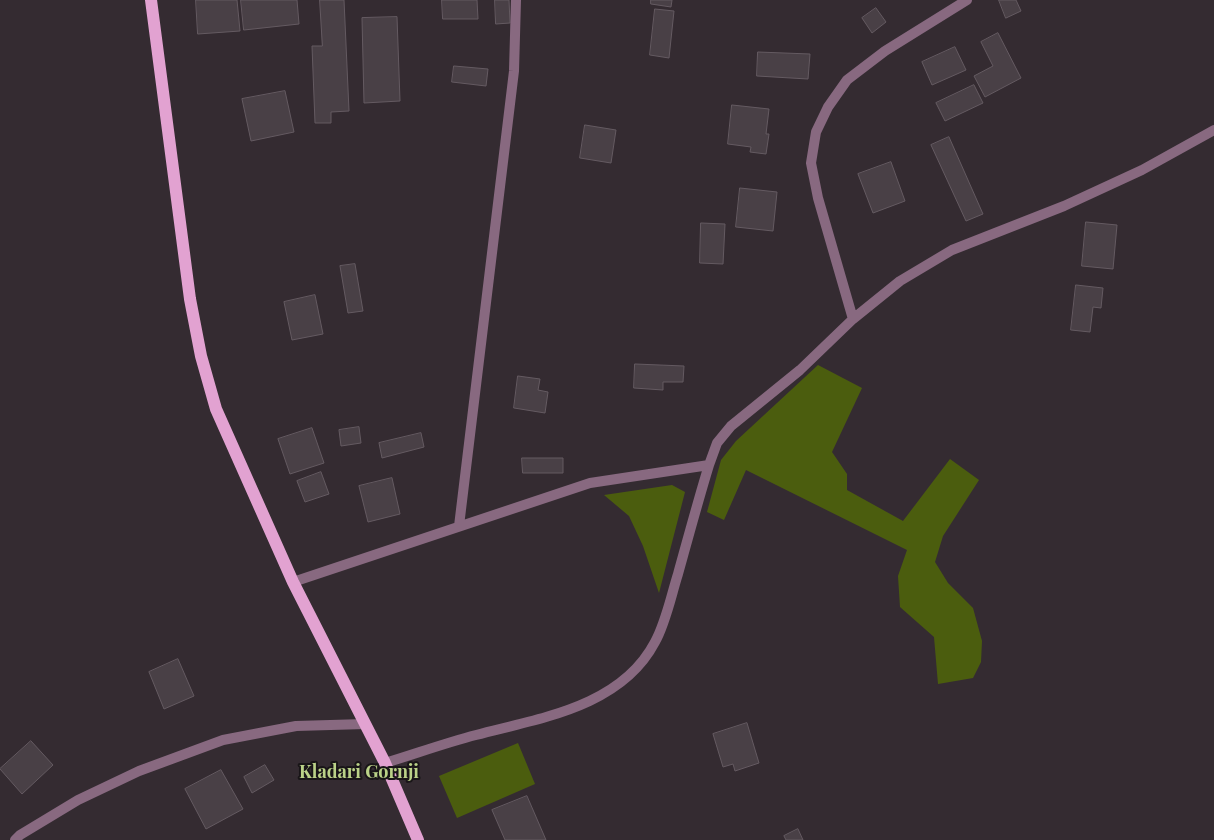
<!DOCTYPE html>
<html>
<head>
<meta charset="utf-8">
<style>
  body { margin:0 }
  canvas { display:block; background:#342b31 }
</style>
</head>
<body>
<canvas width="1214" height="840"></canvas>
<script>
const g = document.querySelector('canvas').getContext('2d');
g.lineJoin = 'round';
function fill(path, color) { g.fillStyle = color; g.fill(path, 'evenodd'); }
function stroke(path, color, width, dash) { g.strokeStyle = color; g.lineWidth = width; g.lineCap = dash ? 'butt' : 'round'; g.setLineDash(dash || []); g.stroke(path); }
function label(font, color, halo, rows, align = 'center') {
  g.font = font + ' "Playfair Display",serif'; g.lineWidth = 4; g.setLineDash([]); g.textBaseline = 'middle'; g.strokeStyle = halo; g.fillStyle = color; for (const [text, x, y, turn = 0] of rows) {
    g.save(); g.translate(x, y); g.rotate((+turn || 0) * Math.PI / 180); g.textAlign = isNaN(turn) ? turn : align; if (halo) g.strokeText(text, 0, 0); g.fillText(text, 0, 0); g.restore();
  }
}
fill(new Path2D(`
  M818 365 862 388 832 452 847 474V490L903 521 950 459 979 480 943 536 935 562 948 583 973 608 982 641 981 662 973 678 938 684 934 637 900 607 898 576 907 550 746 470 724 520 707 512 721 460 736 441Z
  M672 485 685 492 659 593 643 546 629 516 604 495Z
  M518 743 535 784 457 818 439 776Z`), '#4b5d0e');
const building = new Path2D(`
  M196 0H237L240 31 198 34Z
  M241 0H297L299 24 244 30Z
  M320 0H344L349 111 331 112V123H315L312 46H322Z
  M442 0H477L478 19H443Z
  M495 0H509L510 23 496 24Z
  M651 0H672L671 7 651 4Z
  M999 0H1016L1021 11 1006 18Z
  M876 8 886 22 872 33 862 18Z
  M655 9 674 11 669 58 650 55Z
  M397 17 400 101 364 103 362 18Z
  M998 33 1021 78 985 97 974 76 993 66 981 42Z
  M955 47 966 70 932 85 922 62Z
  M758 52 810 54 808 79 757 76Z
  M454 66 488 69 486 86 452 82Z
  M974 85 983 103 945 121 936 103Z
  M285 91 294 132 251 141 242 99Z
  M732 105 769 109 766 134H769L766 154 750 152 751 147 728 144Z
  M585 125 616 130 611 163 580 158Z
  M949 137 983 214 966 221 931 145Z
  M891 162 905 201 873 213 858 174Z
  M740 188 777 192 773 231 736 227Z
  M1086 222 1117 225 1113 269 1082 266Z
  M701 223 725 224 723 264 700 263Z
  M355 264 363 311 348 313 340 266Z
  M1076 285 1103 288 1101 308 1093 307 1090 332 1071 330Z
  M315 295 323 334 292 340 284 302Z
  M635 364 684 366 683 382H663V390L634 388Z
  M518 376 540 379 538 390 548 392 545 413 514 408Z
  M359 427 361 443 341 446 339 430Z
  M312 428 324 463 290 474 278 439Z
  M421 433 424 447 382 458 379 443Z
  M522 458H563V473H523Z
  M321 472 329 494 305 502 297 481Z
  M392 478 400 514 368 522 359 486Z
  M178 659 194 696 164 709 149 672Z
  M747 723 759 763 735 771 733 764 723 767 713 734Z
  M31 741 53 765 22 794 0 769Z
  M265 765 274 780 252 793 244 777Z
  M221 770 243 809 206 829 185 789Z
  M527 796 546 840H505L492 810Z
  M798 829 803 840H786L784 836Z`);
fill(building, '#494046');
stroke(building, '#645a61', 1);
stroke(new Path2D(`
  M853 319 818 198 811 163 816 132 828 107 847 80 885 51 967 0
  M459 526 514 71 516 0
  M293 582 590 483 709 465
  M385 763C415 754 445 743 476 735 540 718 621 707 655 642 666 622 671 596 678 574 688 538 698 501 709 465L717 443 731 426 800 370 853 319 900 281 952 250 1064 206 1142 170 1214 130
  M15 840 20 835 78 800 139 771 223 740 296 726 365 724`), '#886980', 10);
stroke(new Path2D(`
  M151 0 190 299 201 356 216 409 293 582 385 763 418 840`), '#e2a2d1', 12);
label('bold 18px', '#bbd288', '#191518', [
  ["Kladari Gornji",359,772]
]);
</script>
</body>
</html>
